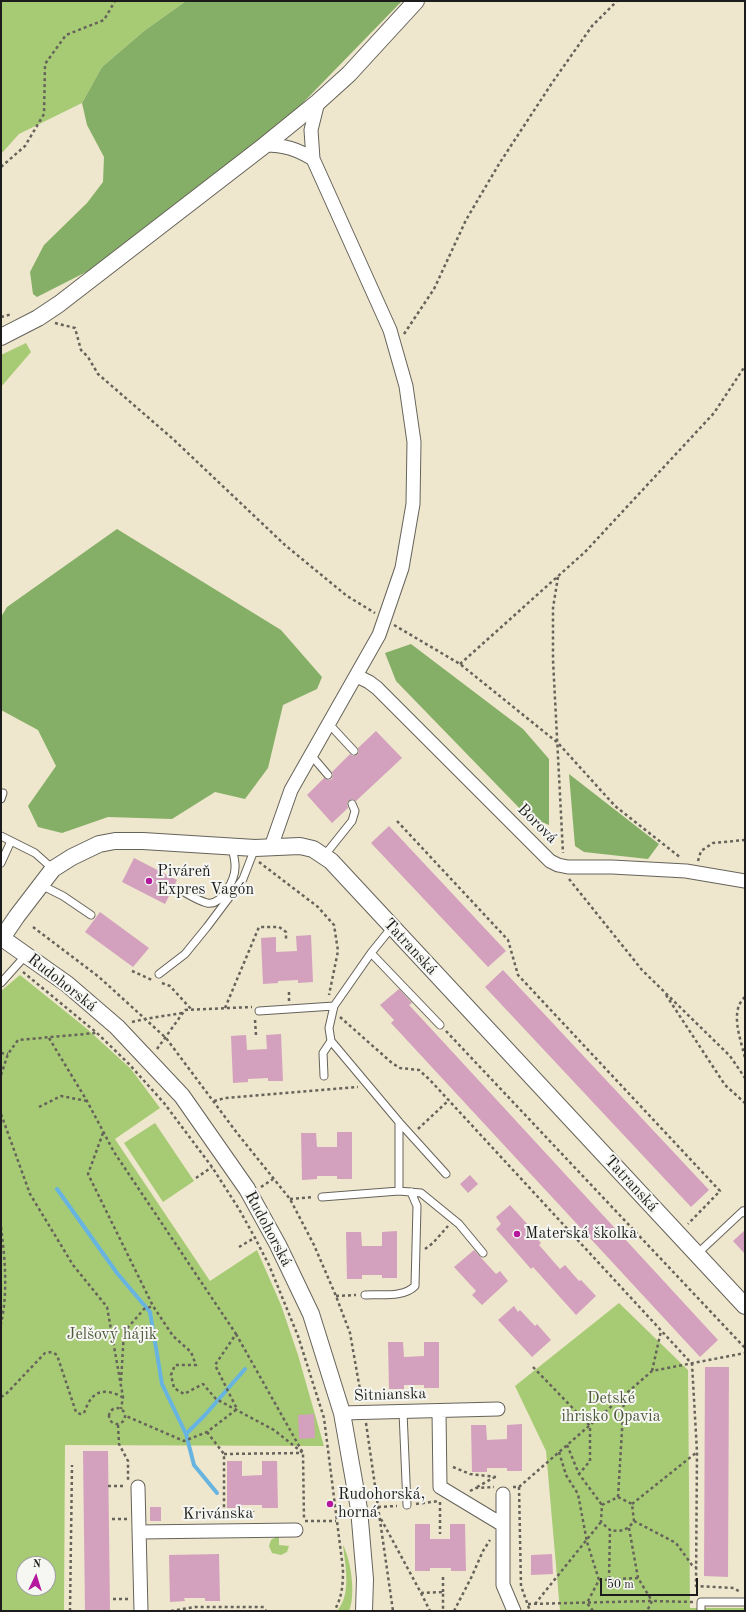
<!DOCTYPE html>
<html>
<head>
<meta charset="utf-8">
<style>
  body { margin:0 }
  #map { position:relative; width:746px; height:1612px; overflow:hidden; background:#eee6cd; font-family:"Old Standard TT",serif }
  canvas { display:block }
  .frame { position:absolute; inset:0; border:2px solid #1c1c1c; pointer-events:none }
  .north { position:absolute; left:16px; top:1556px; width:40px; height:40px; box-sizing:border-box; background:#f6f6f2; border:1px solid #9f9f9c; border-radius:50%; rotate:4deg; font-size:11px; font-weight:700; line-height:16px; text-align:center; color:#1c1c1c }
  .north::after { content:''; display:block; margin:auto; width:14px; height:18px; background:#b5179e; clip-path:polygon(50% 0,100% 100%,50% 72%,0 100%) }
  .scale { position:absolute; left:600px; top:1578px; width:98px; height:18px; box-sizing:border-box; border:2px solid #1c1c1c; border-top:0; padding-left:5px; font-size:12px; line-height:14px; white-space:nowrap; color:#1c1c1c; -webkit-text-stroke:3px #f6f6f2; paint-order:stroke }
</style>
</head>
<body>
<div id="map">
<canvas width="746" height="1612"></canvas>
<div class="frame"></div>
<div class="north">N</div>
<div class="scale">50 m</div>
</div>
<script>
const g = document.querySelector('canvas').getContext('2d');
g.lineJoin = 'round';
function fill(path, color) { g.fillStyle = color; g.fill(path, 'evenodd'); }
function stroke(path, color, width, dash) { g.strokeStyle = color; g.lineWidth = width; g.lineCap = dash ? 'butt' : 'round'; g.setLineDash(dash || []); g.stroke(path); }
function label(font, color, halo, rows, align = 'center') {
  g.font = font + ' "Old Standard TT",serif'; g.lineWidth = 4; g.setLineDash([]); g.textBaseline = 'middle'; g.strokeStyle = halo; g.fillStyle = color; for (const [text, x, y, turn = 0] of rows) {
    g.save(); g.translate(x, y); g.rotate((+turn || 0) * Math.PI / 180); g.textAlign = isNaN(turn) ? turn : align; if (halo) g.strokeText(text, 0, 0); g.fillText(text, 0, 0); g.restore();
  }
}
fill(new Path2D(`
  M1 1H186L144 31 102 67 82 103 19 134 1 154Z
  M26 343 31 352 1 387V355Z
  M20 975 86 1028 131 1069 160 1108 115 1139 210 1281 257 1250 281 1305 298 1355 324 1446 65 1445 64 1611H1V991ZM24 1564H48V1588H24Z
  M155 1123 194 1181 163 1202 124 1143Z
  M619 1303 688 1370 690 1608H745V1611H560L546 1451 515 1386Z
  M279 1535V1545L289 1546 287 1552 281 1555 272 1553 269 1546 271 1540Z
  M343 1545C351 1560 356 1595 349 1611H337C352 1594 345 1565 343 1545Z`), '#a7cb74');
fill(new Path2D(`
  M186 1H402L291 115 88 271 37 297 33 294 30 272 44 245 87 203 103 182 104 157 87 125 82 103 102 67 144 31Z
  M117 529 281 630 322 677 317 689 283 705 268 768 245 799 215 792 172 819 108 817 62 833 38 827 28 806 56 766 38 730 1 710V617L7 607Z
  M411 644 523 729 549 759V825L527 816 396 681 385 653Z
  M569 774 659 844 648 859 584 852 575 846Z`), '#85af66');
stroke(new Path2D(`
  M57 1189 117 1273 150 1312 162 1384 186 1434
  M217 1493 194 1465 186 1434 205 1415 245 1369`), '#68b4e1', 4);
fill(new Path2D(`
  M376 731 402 758 356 801 352 799 348 801 347 804 348 808 332 823 307 795 324 778 329 780 332 779 333 774 332 772 350 754 353 756 357 755 359 752 358 748Z
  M389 826 506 951 488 967 371 843Z
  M134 858 177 880 165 904 122 882Z
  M100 912 149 948 133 967 85 932Z
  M311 935 313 982 298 983V980L278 981V983L263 984 261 938 276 937V952L297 951 296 936Z
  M503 970 709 1190 691 1207 485 987Z
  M399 989 412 1003 409 1005 435 1033 718 1340 700 1357 391 1023 394 1020 380 1005Z
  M281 1034 283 1081H268V1078L248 1079V1082L233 1083 231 1036 246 1035 247 1050 267 1049 266 1035Z
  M337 1132H352V1179H337V1176H317V1179L302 1180 301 1133H316L317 1147H337Z
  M470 1175 478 1184 468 1193 460 1184Z
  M510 1205 529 1226 527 1227 541 1243 539 1245 560 1269 565 1265 579 1281 581 1280 596 1296 576 1315 533 1267 531 1269 496 1229 501 1224 496 1217Z
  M745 1230V1254L733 1241Z
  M397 1231V1278H382V1275H362V1279H347L346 1232H361L362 1246H382V1232Z
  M474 1250 496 1274 500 1271 508 1281 482 1305 472 1295 476 1291 454 1267Z
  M514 1306 518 1312 520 1310 535 1326 537 1324 551 1340 532 1357 498 1320Z
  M388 1342H403L404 1357 424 1356V1342H439V1388H424V1385H404V1389H389Z
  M705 1367H729L728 1577 704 1576Z
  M314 1414 315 1438 299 1439 298 1415Z
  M522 1424V1471H507V1468H487V1472H472L471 1425H486L487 1440 507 1439V1425Z
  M83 1451H108L110 1611H85Z
  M227 1461H242V1476L262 1475V1461H277L278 1508H262V1505H242V1508H227Z
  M150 1507H161V1521H150Z
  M415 1524H430V1539H450V1524H465L466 1571H451V1568H430V1571H415Z
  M219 1554 220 1601H205V1598H184L185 1601 170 1602 169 1555Z
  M552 1554 553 1574 531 1575V1555Z`), '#d3a1bd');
const service = new Path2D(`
  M329 724 354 751
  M311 755 328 775
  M1 793H3L1 799
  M1 836 11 841
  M324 856 352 821 355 811 352 804
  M1 863 11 841 35 853 53 869
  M41 885 63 896 91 915
  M184 892C191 896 199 901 207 903 222 906 236 878 235 865 235 859 233 853 232 847
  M371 953 440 1025
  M159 974 185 954 207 927 243 879 255 848
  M1 983 27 954
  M334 1006 329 1028 331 1041 399 1122 446 1174
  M259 1011 334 1006 371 953 392 927
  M324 1076 323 1053 331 1041
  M399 1191 421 1193 459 1224 483 1253
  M322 1197 399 1191V1122
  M697 1254 743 1211 745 1213
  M365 1295C381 1294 403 1298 415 1286L417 1206 411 1192
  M403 1412 407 1505
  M701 1611V1602H745`);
const minor = new Path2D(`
  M265 145C284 145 297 149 313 159
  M357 676 369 682 377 688 550 861 558 865 568 867H612L686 871 745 881
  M271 847 291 790 379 635 402 568 413 504 414 442 406 386 390 330 313 159 311 130 318 102
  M439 1411 440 1487 503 1525
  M342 1413 498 1409
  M138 1487 141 1611
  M503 1494V1585L514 1611
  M139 1532 296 1530`);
const tertiary = new Path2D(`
  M1 337 38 318 59 304 265 145 318 102 349 74 416 1
  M364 1611 365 1579 359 1509 342 1413 311 1314 278 1245 247 1189 182 1096 117 1027 67 984 2 938 17 916 53 869 72 857 99 844 115 841H143L255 848 300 846 313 849 331 861 745 1306`);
stroke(service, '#66635a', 9);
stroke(minor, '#66635a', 15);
stroke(tertiary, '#66635a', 18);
stroke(new Path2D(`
  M1 167 25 146 44 114 45 64 66 35 104 20 115 1
  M1 317 12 314
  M55 323 75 328 81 350 88 357 98 374 173 439 285 545 347 596 375 613
  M404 334 434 289 466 220 499 164 552 83 592 26 617 1
  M558 577 553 608V660L563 853
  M394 625 460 664 558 743 615 806 681 858
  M460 664 585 552 714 413 745 366
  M397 821 508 940 518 975 720 1191 688 1224
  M698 861 701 851 713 843 745 840
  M259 862 318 907 334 925 338 951 329 995
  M569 879 642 970 730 1056 745 1078
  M33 927 99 977 166 1038 237 1133 290 1199 314 1245 336 1296 350 1333 362 1401
  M132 971 152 980
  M23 972 97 1033 129 1064 164 1103 212 1167 239 1209 255 1238 269 1265 298 1336 324 1418 343 1569C343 1585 342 1598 334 1611
  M162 983 170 986 191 1009
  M289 992V1001
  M666 995 725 1085 745 1103
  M745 997C729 1011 741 1040 745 1058
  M225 1008 259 927H279L286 932V940
  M340 1017 392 1063 400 1068 419 1070 430 1080 692 1364 697 1452 696 1586 734 1588 740 1592
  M255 1020 256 1035
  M132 1022 145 1019 182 1013
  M446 1031 745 1348
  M49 1038 87 1101 114 1152 236 1334 215 1365 237 1409 207 1432 184 1441 126 1416
  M157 1049 185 1010 252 1007
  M1 1053 8 1054
  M1 1075 8 1054 18 1040 96 1033
  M214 1101 225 1098 358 1087
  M39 1107 61 1096 87 1101
  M1 1114 30 1194 73 1265 107 1307 123 1397 121 1409
  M418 1129 449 1100
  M103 1133 88 1174 153 1306 173 1336 191 1352 196 1365H175L171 1375 174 1388 184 1394 203 1384 216 1399 274 1430 303 1453
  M196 1178 212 1167
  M261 1187 273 1179
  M290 1199 313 1197
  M1 1227C5 1259 8 1292 1 1324
  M239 1247 256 1237
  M425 1249 433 1243 448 1226
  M336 1296 356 1295
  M236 1334 303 1453 304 1520
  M533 1367 590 1426V1461L579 1474
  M652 1371 661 1331
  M121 1381 124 1332 144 1309 153 1306
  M1 1397 6 1394 45 1353 52 1352 57 1355 76 1412 80 1414 84 1413C86 1408 88 1402 92 1398 99 1388 114 1392 122 1397
  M109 1416a8 8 0 1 1 16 0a8 8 0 1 1-16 0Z
  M366 1423 393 1611
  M118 1425 119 1444 128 1461V1480
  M207 1432 224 1454V1520
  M567 1445 579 1474 602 1505
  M559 1452 566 1475 578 1494 587 1542 599 1580
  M224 1454 302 1453
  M453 1467 470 1474 496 1477
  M108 1486H125
  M477 1487 495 1477
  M513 1487H519L652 1371 745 1353
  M519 1487 521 1586 530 1611
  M470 1491 476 1488 494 1487
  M618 1497 624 1397
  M440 1502V1534
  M416 1504 439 1501
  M632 1504 697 1452
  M378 1507 397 1506
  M253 1518V1511
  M112 1519H127
  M381 1519 421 1593 443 1592V1611
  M305 1521H336
  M634 1521 676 1543 692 1565 697 1568
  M629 1528 638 1578
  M609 1579 610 1530 601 1522 602 1505 618 1497 632 1504 634 1521C627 1531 621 1532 610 1530
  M443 1592V1577
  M421 1593 430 1611
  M113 1599H129
  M528 1604 652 1601 693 1602
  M535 1604 601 1522
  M265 1610 266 1611
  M70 1611 72 1465
  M171 1611 195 1607H265
  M454 1611 472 1576 483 1551 490 1540
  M593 1611 587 1603 599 1580 638 1578 652 1601 647 1611`), '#66635a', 2.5, [3, 3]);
stroke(service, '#fff', 7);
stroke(minor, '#fff', 13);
stroke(tertiary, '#fff', 16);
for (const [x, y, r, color] of [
  [149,881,4,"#b5179e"],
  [517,1234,4,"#b5179e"],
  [330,1504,4,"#b5179e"]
]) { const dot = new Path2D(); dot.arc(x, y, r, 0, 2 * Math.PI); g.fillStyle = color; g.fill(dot); stroke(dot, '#f6f6f2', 1.5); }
label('16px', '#1c1c1c', '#f6f6f2', [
  ["Borová",537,824,45],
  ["Tatranská",410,947,47],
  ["Rudohorská",62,983,38],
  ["Tatranská",631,1184,47],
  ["Rudohorská",268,1229,62],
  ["Sitnianska",390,1395,-2],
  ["Krivánska",218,1514,-1]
]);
label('16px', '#1c1c1c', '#f6f6f2', [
  ["Piváreň",157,872],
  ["Expres Vagón",157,890],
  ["Materská školka",525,1234],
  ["Rudohorská,",338,1495],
  ["horná",338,1513]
], 'left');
label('16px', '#4d593b', '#f6f6f2', [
  ["Jelšový hájik",112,1335],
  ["Detské",611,1399],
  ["ihrisko Opavia",611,1417]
]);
</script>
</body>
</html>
